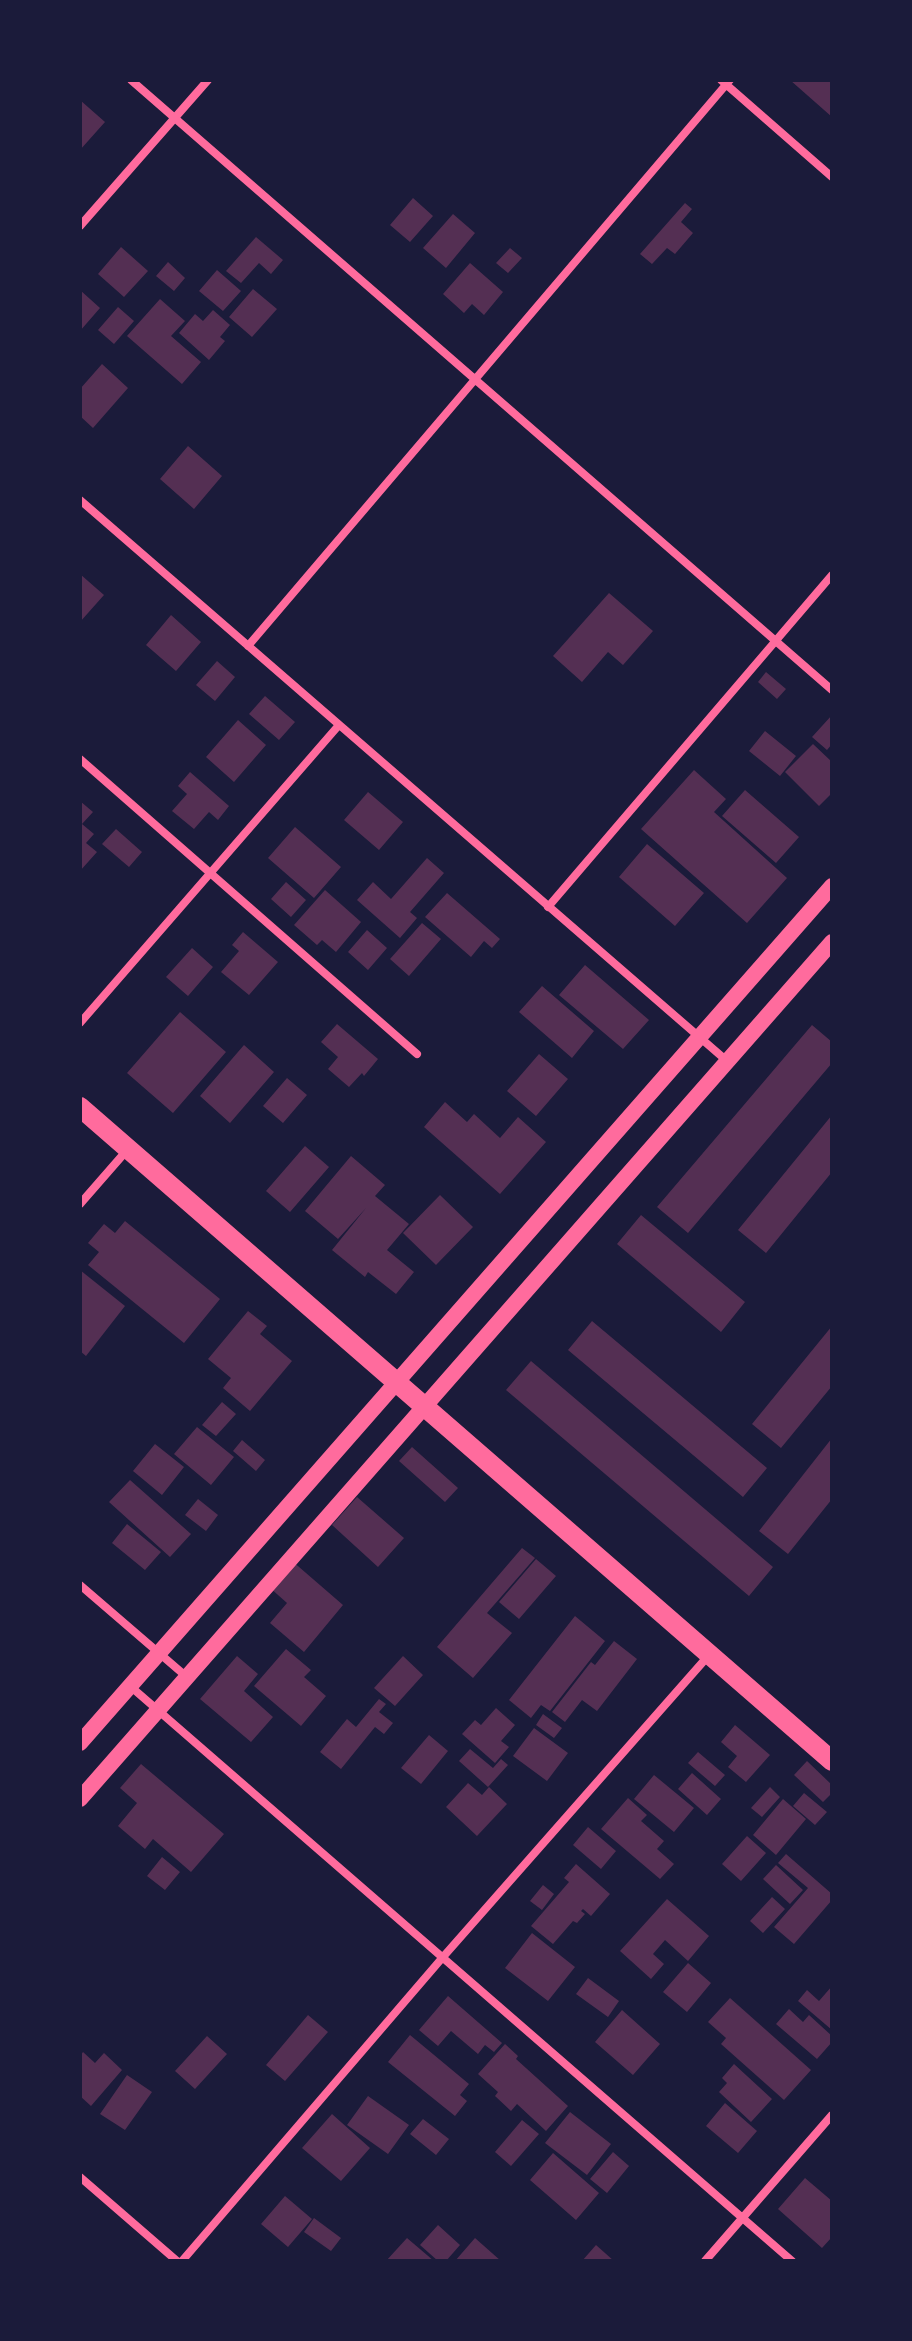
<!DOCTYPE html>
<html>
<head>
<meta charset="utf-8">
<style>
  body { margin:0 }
  #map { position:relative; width:912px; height:2341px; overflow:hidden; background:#1b1b3a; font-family:"IBM Plex Sans",sans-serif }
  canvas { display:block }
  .frame { position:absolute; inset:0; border:82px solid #1b1b3a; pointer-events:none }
</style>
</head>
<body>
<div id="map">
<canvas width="912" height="2341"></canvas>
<div class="frame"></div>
</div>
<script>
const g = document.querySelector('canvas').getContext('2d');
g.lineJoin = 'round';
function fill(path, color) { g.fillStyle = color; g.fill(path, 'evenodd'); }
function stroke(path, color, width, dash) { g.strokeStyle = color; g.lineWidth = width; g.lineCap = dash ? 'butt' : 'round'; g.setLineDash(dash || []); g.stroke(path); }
fill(new Path2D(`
  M790 80H832V117Z
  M80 100 105 122 80 150Z
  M413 198 433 216 410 242 390 225Z
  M685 203 692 209 681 222 693 233 675 254 667 248 652 264 640 254Z
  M453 214 475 233 446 268 423 248Z
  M256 237 283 260 271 274 259 263 241 283 226 271Z
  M121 247 148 271 124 297 98 274Z
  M510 248 522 258 508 273 496 263Z
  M168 262 185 278 174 291 156 276Z
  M470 263 503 292 484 315 472 304 464 313 443 294Z
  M217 270 241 291 223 311 199 291Z
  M253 289 277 309 252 337 229 317Z
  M80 290 100 308 80 331Z
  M160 299 185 321 171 336 201 362 182 384 127 336Z
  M118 307 134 321 114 344 98 330Z
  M213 310 230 325 220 337 225 341 209 360 179 333 195 314 203 321Z
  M102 364 128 388 93 428 80 416V389Z
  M188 446 222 476 194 509 160 479Z
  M80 574 104 595 80 622Z
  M609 593 653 631 623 665 608 652 582 682 553 656Z
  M171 615 201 642 176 671 146 645Z
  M217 661 235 677 215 701 196 685Z
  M766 672 786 689 777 699 758 682Z
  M265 696 295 722 279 740 249 714Z
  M832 715V744L827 750 812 737Z
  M238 720 266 745 234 782 206 757Z
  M765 731 796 756 780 776 749 751Z
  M813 744 832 762V793L819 806 785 772Z
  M694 770 726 799 714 812 787 878 747 923 641 829Z
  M190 772 229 806 218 820 209 812 194 829 172 811 187 794 178 786Z
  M745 790 799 837 776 863 722 816Z
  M368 792 403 822 379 850 344 820Z
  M80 801 93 812 82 824 94 834 86 843 97 852 80 871Z
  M295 827 341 867 314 898 268 858Z
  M116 829 142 852 129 867 102 844Z
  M647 844 704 893 675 926 619 877Z
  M427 858 444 873 410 912 417 918 400 938 357 900 373 882 391 899Z
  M286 882 306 900 291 917 271 899Z
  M325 890 361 922 336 952 322 940 317 945 294 925Z
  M447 893 500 939 492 948 484 941 471 957 425 917Z
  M422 923 441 939 409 976 390 959Z
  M367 930 387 948 368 970 348 952Z
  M243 932 278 962 249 995 221 972 239 951 232 945Z
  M192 948 213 967 188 996 166 977Z
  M585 965 649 1020 623 1049 559 995Z
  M542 986 594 1031 572 1058 519 1012Z
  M180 1012 226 1052 173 1113 127 1073Z
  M337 1024 378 1059 364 1076 362 1073 349 1087 328 1069 338 1057 321 1042Z
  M812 1025 832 1042V1063L688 1233 657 1207Z
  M244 1045 274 1072 230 1123 200 1096Z
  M539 1054 568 1079 536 1116 507 1091Z
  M287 1078 307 1095 283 1123 263 1106Z
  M445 1102 467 1122 474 1114 500 1138 518 1117 546 1142 500 1194 424 1127Z
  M832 1115V1172L766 1253 738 1230Z
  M305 1146 329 1167 290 1212 266 1191Z
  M351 1156 385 1185 375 1196 409 1224 387 1250 414 1272 396 1294 368 1272 365 1277 332 1250 366 1208 338 1239 305 1211Z
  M440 1195 473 1227 436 1265 403 1233Z
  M641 1215 745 1302 721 1332 617 1244Z
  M125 1221 220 1299 184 1343 88 1265 99 1252 88 1243 104 1224 115 1233Z
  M80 1270 125 1306 86 1356 80 1351Z
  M248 1311 267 1326 260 1334 292 1361 250 1411 223 1388 231 1378 208 1359Z
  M592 1321 767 1468 743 1497 568 1350Z
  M832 1326V1386L781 1448 752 1424Z
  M531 1361 773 1567 749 1596 506 1390Z
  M222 1402 236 1414 216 1436 202 1425Z
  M197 1427 234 1457 211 1485 174 1454Z
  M832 1438V1499L788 1554 759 1531Z
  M242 1440 265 1460 256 1471 233 1451Z
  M155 1444 184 1467 162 1495 133 1471Z
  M412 1447 458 1488 445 1502 399 1461Z
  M130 1480 191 1534 170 1557 109 1502Z
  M357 1497 404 1538 378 1567 332 1525Z
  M198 1499 218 1515 206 1531 185 1515Z
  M127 1524 161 1552 145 1570 112 1543Z
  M522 1548 535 1558 487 1613 512 1633 473 1678 437 1647Z
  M536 1559 556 1576 519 1619 499 1602Z
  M291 1560 343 1605 304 1652 270 1623 287 1603 269 1587Z
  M575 1616 605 1641 550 1711 541 1705 531 1718 509 1700Z
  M614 1641 637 1659 597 1711 582 1700 565 1722 552 1712 591 1662 595 1665Z
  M286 1649 311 1670 304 1677 326 1696 301 1726 254 1686Z
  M237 1656 258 1674 244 1691 273 1717 251 1742 200 1699Z
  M403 1656 423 1675 395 1706 374 1688Z
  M379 1699 386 1704 379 1712 393 1723 384 1734 375 1727 341 1769 320 1752 347 1719 356 1727Z
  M496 1708 515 1725 501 1741 509 1747 495 1763 462 1734 475 1720 481 1725Z
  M543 1714 562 1728 554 1738 536 1725Z
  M735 1725 770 1755 746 1782 728 1767 737 1756 721 1742Z
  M534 1728 568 1753 547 1781 513 1756Z
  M429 1735 448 1751 421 1784 401 1768Z
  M470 1749 493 1768 501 1759 508 1765 488 1787 459 1761Z
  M698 1752 725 1775 715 1786 688 1763Z
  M807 1761 832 1785V1793L823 1802 794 1775Z
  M141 1764 224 1834 191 1872 153 1839 145 1849 118 1826 137 1803 120 1788Z
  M692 1773 721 1799 707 1815 678 1789Z
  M654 1775 694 1808 674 1832 634 1799Z
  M468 1783 482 1795 489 1787 507 1804 477 1836 446 1807Z
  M770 1787 780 1797 762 1817 751 1808Z
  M804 1793 827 1812 815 1825 793 1806Z
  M628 1798 647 1815 641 1821 664 1841 657 1849 674 1864 660 1879 601 1829Z
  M783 1799 806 1819 776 1855 753 1835Z
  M588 1827 616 1851 601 1869 573 1845Z
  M747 1836 766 1853 741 1881 722 1864Z
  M786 1854 832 1894V1900L794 1944 774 1927 808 1888 778 1863Z
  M162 1857 180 1872 165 1890 147 1876Z
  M576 1864 610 1894 591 1916 583 1909 581 1911 585 1914 577 1923 573 1921 553 1944 531 1926 569 1882 564 1878Z
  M776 1865 803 1890 790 1904 763 1879Z
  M543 1885 554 1894 542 1910 530 1901Z
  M772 1897 785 1909 763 1933 750 1921Z
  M667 1899 709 1936 688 1961 665 1940 653 1954 664 1964 651 1979 620 1951Z
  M532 1933 575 1967 548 2001 505 1968Z
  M688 1963 711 1983 687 2012 663 1992Z
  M588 1978 619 2001 608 2017 576 1994Z
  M832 1986V2030L798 2001 807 1990 819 2001Z
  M448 1996 502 2043 494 2052 485 2045 478 2054 451 2031 438 2046 419 2030Z
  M730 1998 811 2070 784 2100 721 2044 726 2038 708 2022Z
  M789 2009 803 2022 809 2015 832 2036V2042L817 2059 776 2024Z
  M622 2010 660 2044 633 2075 595 2042Z
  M308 2015 328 2032 285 2081 266 2065Z
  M410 2035 469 2084 460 2095 467 2101 455 2116 388 2062Z
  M207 2036 227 2054 195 2089 175 2071Z
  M505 2044 518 2056 516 2059 568 2106 546 2131 517 2104 511 2111 495 2096 498 2092 478 2074Z
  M83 2052 95 2063 104 2053 122 2070 91 2106 80 2096V2056Z
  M734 2064 772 2099 751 2122 719 2092 727 2083 722 2078Z
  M127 2075 152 2092 125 2130 100 2114Z
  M368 2096 409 2125 388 2154 347 2125Z
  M725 2103 757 2131 738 2153 706 2126Z
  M570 2112 611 2144 587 2175 545 2143Z
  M332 2114 370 2148 341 2181 302 2148Z
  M423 2119 449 2139 436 2155 410 2134Z
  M522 2120 539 2134 511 2166 495 2152Z
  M613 2152 629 2166 607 2193 590 2179Z
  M553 2153 599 2193 576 2220 530 2180Z
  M805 2178 832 2201V2237L822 2248 778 2209Z
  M285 2196 312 2219 288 2247 261 2224Z
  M314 2218 341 2238 331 2251 304 2232Z
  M438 2225 460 2245 446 2261H438L420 2245Z
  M407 2238 434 2261H386Z
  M475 2238 501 2261H455Z
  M596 2245 614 2261H582Z`), '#542f53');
stroke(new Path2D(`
  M131 80 832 690
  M721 80 832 177
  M80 226 208 80
  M80 500 727 1061
  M248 646 730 80
  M80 759 417 1054
  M548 907 832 575
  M80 1023 339 725
  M80 1204 128 1149
  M80 1585 188 1678
  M130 1686 792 2261
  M80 2177 177 2261
  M182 2261 443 1957 709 1655
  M705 2261 832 2115`), '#ff6b9d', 8);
stroke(new Path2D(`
  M80 1743 832 886
  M80 1799 832 942`), '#ff6b9d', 16);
stroke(new Path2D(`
  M80 1107 832 1761`), '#ff6b9d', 20);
</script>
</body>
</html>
